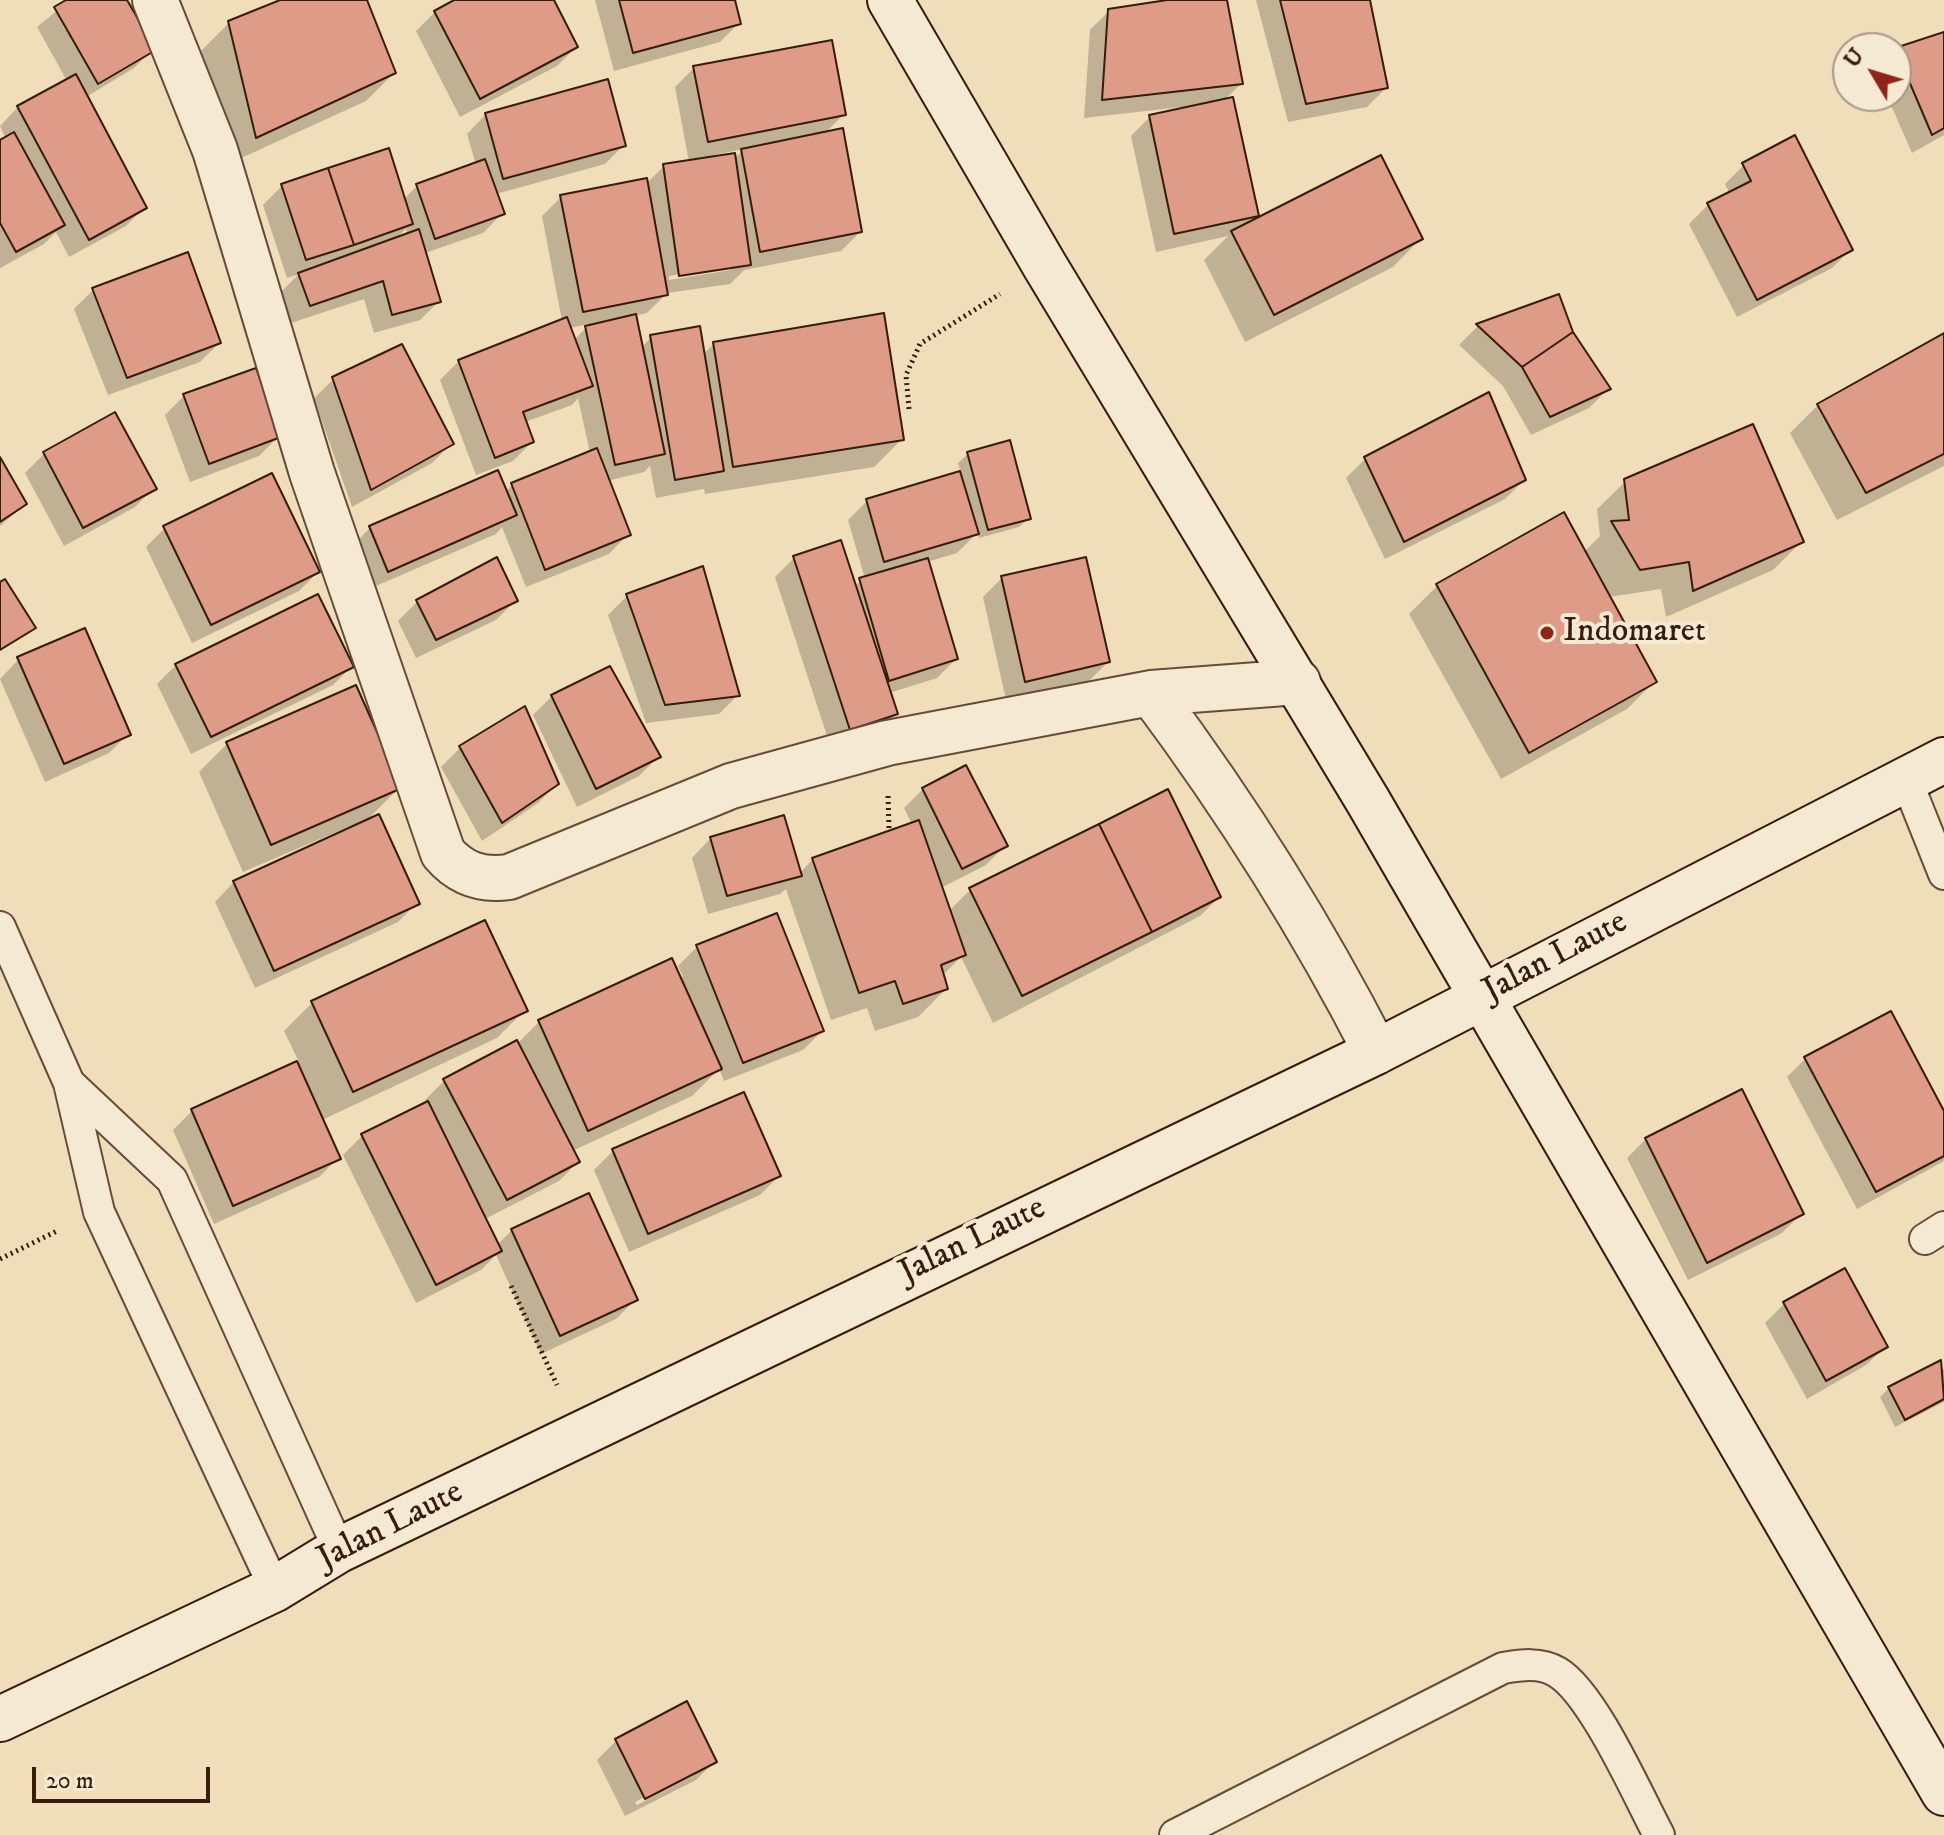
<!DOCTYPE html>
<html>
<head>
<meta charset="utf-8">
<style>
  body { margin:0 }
  #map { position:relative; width:1944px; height:1835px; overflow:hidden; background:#f0ddba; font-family:"IM FELL DW Pica",serif }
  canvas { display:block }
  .north { position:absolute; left:1832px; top:32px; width:80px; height:80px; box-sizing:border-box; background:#f5e9d2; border:2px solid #a99783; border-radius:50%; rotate:308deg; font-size:22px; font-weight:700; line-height:32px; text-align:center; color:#371c0c }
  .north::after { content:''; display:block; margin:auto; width:28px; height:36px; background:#8f2418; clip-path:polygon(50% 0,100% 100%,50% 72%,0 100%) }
  .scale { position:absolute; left:32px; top:1767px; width:178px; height:36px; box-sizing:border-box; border:4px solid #371c0c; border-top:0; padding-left:10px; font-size:24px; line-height:28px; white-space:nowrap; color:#371c0c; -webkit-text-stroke:6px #f5e9d2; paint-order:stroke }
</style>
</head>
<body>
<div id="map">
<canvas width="1944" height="1835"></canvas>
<div class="north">U</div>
<div class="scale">20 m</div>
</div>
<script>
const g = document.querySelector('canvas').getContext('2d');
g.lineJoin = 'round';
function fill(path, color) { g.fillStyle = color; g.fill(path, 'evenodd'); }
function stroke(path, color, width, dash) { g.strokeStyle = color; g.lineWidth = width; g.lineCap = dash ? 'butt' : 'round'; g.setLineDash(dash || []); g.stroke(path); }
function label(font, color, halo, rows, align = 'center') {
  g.font = font + ' "IM FELL DW Pica",serif'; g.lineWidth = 8; g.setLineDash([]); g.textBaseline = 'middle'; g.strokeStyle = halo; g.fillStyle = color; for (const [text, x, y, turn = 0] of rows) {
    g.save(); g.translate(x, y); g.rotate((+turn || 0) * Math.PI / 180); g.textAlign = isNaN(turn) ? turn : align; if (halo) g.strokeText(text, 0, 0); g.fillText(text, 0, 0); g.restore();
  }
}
fill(new Path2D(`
  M70 0H125L153 49 134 68 86 97 145 207 126 226 69 257 56 232 44 244 0 268V142L6 139 0 126 18 107 67 81 37 27Z
  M285 0H365L394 73 366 101 228 164 201 51 229 23Z
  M458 0H552L576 47 557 66 460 117 416 31 435 12Z
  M595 0H733L739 23 720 42 614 71Z
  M1181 0H1225L1241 84 1223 101 1257 215 1249 223 1421 238 1393 267 1245 342 1204 260 1228 236 1156 252 1131 136 1150 117 1181 110V107L1084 118 1090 30 1109 11Z
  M1256 0H1368L1386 88 1367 107 1288 122Z
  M1944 34V135L1912 153 1887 96H1896V50Z
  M694 68 844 114 824 134 860 232 841 251 744 270 730 284 667 293 647 313 634 316 641 348 651 337 702 355 714 344 902 439 874 467 705 494 704 489 656 498 650 466 644 472 607 481 628 534 609 554 526 587 502 527 496 534 369 589 351 547 370 528 505 492 512 485 590 453 578 398 572 405 525 422 532 442 513 461 476 475 440 380 459 361 562 321 542 216 561 197 646 184 664 166 689 162 675 87ZM744 149 734 159 715 158 714 155ZM731 266V270L669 280V276ZM590 324 574 340 569 328Z
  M486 114 624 145 605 164 496 194 502 214 483 233 425 253 439 301 420 320 374 333 364 299 291 323 280 293 299 274 287 278 263 205 282 186 403 200 417 186 476 165 467 134ZM406 229 408 235 394 240Z
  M1744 165 1851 249 1832 268 1737 317 1689 224 1708 205 1730 194 1725 184Z
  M93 290 219 343 200 362 108 395 74 309Z
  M1558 296 1571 333 1608 389 1589 408 1531 435 1503 386 1459 345 1478 326Z
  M1944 335V466L1837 520 1790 433 1818 405Z
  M334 379 451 444 432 463 352 507 314 398Z
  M184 396 278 437 259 456 190 482 165 415Z
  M114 415 154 488 135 507 64 546 25 473 44 454Z
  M968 454 1029 518 1019 527 979 538 977 533 957 553 927 562 956 659 937 678 889 693 896 713 877 732 831 748 775 577 794 558 854 586 865 579 848 520 867 501 961 473 958 463Z
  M1365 459 1524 480 1505 499 1385 559 1346 478Z
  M0 461 25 504 0 526Z
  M1626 481 1801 542 1773 570 1666 617 1661 589 1609 597 1655 681 1627 709 1501 779 1409 614 1437 586 1584 552 1600 536 1597 509Z
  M165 528 318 572 299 591 192 643 146 547Z
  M496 560 515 601 496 620 416 658 398 621 417 602Z
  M1002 578 1108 662 1089 681 1006 700 983 597Z
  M627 596 738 695 719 714 646 723 608 615Z
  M19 659 128 734 109 753 45 782 0 679Z
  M176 665 352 666 333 685 191 754 157 684Z
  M552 696 658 757 639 776 577 807 533 715Z
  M227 744 399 788 369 818 243 872 199 772Z
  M460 748 557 784 538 803 482 841 441 767Z
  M923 789 1005 846 986 865 941 888 949 911 970 890 1167 792 1219 897 1200 916 993 1023 961 957 942 976 946 989 918 1017 875 1031 867 1008 831 1020 786 889 780 894 708 914 692 858 711 838 799 874 813 859 912 824 904 808Z
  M234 882 417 903 398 922 255 988 215 902Z
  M697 947 822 1031 803 1050 724 1081 719 1069 692 1096 572 1151 578 1162 559 1181 485 1219 497 1245 512 1230 635 1300 616 1319 541 1354 496 1255 481 1270 416 1303 343 1155 362 1136 427 1104 425 1100 444 1081 517 1044 539 1022 683 977 678 966Z
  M312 1003 525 1010 497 1038 322 1120 338 1158 319 1177 214 1224 173 1130 192 1111 299 1062 284 1031Z
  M1806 1058 1944 1116V1161L1857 1209 1787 1077Z
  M1646 1139 1801 1214 1782 1233 1688 1280 1627 1158Z
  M613 1151 779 1176 760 1195 629 1252 594 1170Z
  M1784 1304 1886 1346 1866 1365 1807 1399 1765 1323Z
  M1940 1363 1944 1370V1402L1895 1427 1880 1397 1889 1388Z
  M616 1741 715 1761 696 1780 625 1816 597 1760ZM695 1771V1775L637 1805 635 1802Z`), '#0003');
const building = new Path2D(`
  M66 0H127L156 50 98 84 54 7Z
  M280 0H367L396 73 256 138 228 21Z
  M454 0H554L578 47 480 99 434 11Z
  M619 0H735L741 24 633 53Z
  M1167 0H1227L1243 84 1102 100 1108 9Z
  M1280 0H1370L1388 88 1306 104Z
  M1944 32V128L1932 135 1895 48Z
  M832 40 846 115 708 142 693 66Z
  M76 74 147 208 89 240 17 106Z
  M608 79 626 146 503 179 485 113Z
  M1233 97 1259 216 1174 234 1149 115Z
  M843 128 862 232 760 252 741 149Z
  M14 132 65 225 16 252 0 223V140Z
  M1795 135 1853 250 1757 300 1707 203 1751 181 1742 163Z
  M389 148 413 224 354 245 328 168Z
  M735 153 751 265 679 276 663 164Z
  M1381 155 1423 239 1274 315 1231 231Z
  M485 159 505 214 435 239 416 184Z
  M328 168 354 245 306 260 281 184Z
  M647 178 668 295 583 312 560 195Z
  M419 229 441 302 392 315 383 281 310 306 298 273Z
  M188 252 221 343 127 378 92 288Z
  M1559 294 1573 332 1522 367 1476 324Z
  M884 313 904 440 733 467 713 342Z
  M636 314 665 454 615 465 585 326Z
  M567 317 593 386 523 412 534 442 495 458 458 360Z
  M700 326 724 471 675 480 650 335Z
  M1573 332 1611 389 1550 417 1522 367Z
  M1944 333V454L1866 493 1817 404Z
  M402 344 454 444 371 490 332 377Z
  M256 368 281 437 209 464 183 394Z
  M1489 392 1526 480 1404 542 1364 457Z
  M115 412 157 489 83 528 43 452Z
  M1753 424 1804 542 1693 591 1689 562 1640 570 1611 521 1629 520 1624 479Z
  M1010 440 1031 519 988 530 967 452Z
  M597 448 631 535 545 570 511 483Z
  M0 457 27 504 0 522Z
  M498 470 517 515 388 572 369 526Z
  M960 471 979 534 884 562 866 499Z
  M272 473 320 572 211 625 163 526Z
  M1564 512 1657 682 1529 753 1436 584Z
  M841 540 898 714 850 730 793 556Z
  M497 557 518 601 436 640 416 600Z
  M1086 557 1110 662 1025 682 1001 576Z
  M928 558 958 659 889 681 859 578Z
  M703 566 740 696 665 705 626 594Z
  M5 579 36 628 0 650V582Z
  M318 594 354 667 211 737 175 664Z
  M85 628 131 735 64 764 17 657Z
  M610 666 661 757 596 789 551 695Z
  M356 685 402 788 271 845 226 742Z
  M525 706 559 784 502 823 459 746Z
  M966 765 1008 846 962 869 922 788Z
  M1168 789 1221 897 1152 932 1099 824Z
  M379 814 420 904 274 971 233 881Z
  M784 815 802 876 727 896 710 837Z
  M919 820 966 955 941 965 948 989 903 1004 895 981 859 993 812 858Z
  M1099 824 1152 932 1022 996 969 888Z
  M777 913 824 1031 743 1063 696 945Z
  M485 920 528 1011 353 1092 311 1001Z
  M672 958 722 1069 588 1131 538 1020Z
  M1891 1011 1944 1111V1156L1876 1192 1804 1057Z
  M517 1040 580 1162 507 1200 443 1079Z
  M297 1061 341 1159 233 1206 191 1109Z
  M1742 1089 1804 1214 1707 1263 1645 1138Z
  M744 1092 781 1176 648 1234 612 1149Z
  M428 1101 502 1251 436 1285 361 1134Z
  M589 1193 638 1300 560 1336 511 1229Z
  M1845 1268 1888 1347 1826 1381 1783 1302Z
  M1941 1360 1944 1399 1905 1420 1888 1387Z
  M687 1701 717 1762 645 1799 615 1739Z`);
fill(building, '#dd9b88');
stroke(building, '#371c0c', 2);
const lane = new Path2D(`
  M1906 779 1944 874
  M0 927 69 1083 99 1212 275 1589
  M69 1083 172 1180 339 1550
  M1925 1239 1944 1227
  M1175 1835 1503 1668C1521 1665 1541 1662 1557 1672 1593 1693 1638 1796 1659 1835`);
const street = new Path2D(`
  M155 0 215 150 312 473 443 853C461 874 482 881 509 877L731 786 887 743 1151 693 1298 682
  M1151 693C1236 807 1311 925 1376 1052`);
const secondary = new Path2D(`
  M890 0 1045 266 1368 801 1944 1793
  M0 1719 275 1589 339 1550 1376 1052 1944 760`);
stroke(lane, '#654c38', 34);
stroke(street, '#654c38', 48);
stroke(secondary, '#371c0c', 48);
stroke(new Path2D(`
  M909 409 906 375 920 344 1000 294
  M888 796 889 828
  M0 1259 57 1231
  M511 1286 557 1385`), '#371c0c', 5, [2, 4]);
stroke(lane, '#f5e9d2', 30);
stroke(street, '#f5e9d2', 44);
stroke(secondary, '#f5e9d2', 44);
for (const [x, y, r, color] of [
  [1547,633,8,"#8f2418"]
]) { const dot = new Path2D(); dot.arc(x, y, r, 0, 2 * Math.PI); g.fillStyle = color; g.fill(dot); stroke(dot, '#f5e9d2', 3); }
label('34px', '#371c0c', '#f5e9d2', [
  ["Indomaret",1563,633]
], 'left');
label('34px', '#371c0c', '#f5e9d2', [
  ["Jalan Laute",1556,958,-28],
  ["Jalan Laute",973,1242,-26],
  ["Jalan Laute",391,1527,-27]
]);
</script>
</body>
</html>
